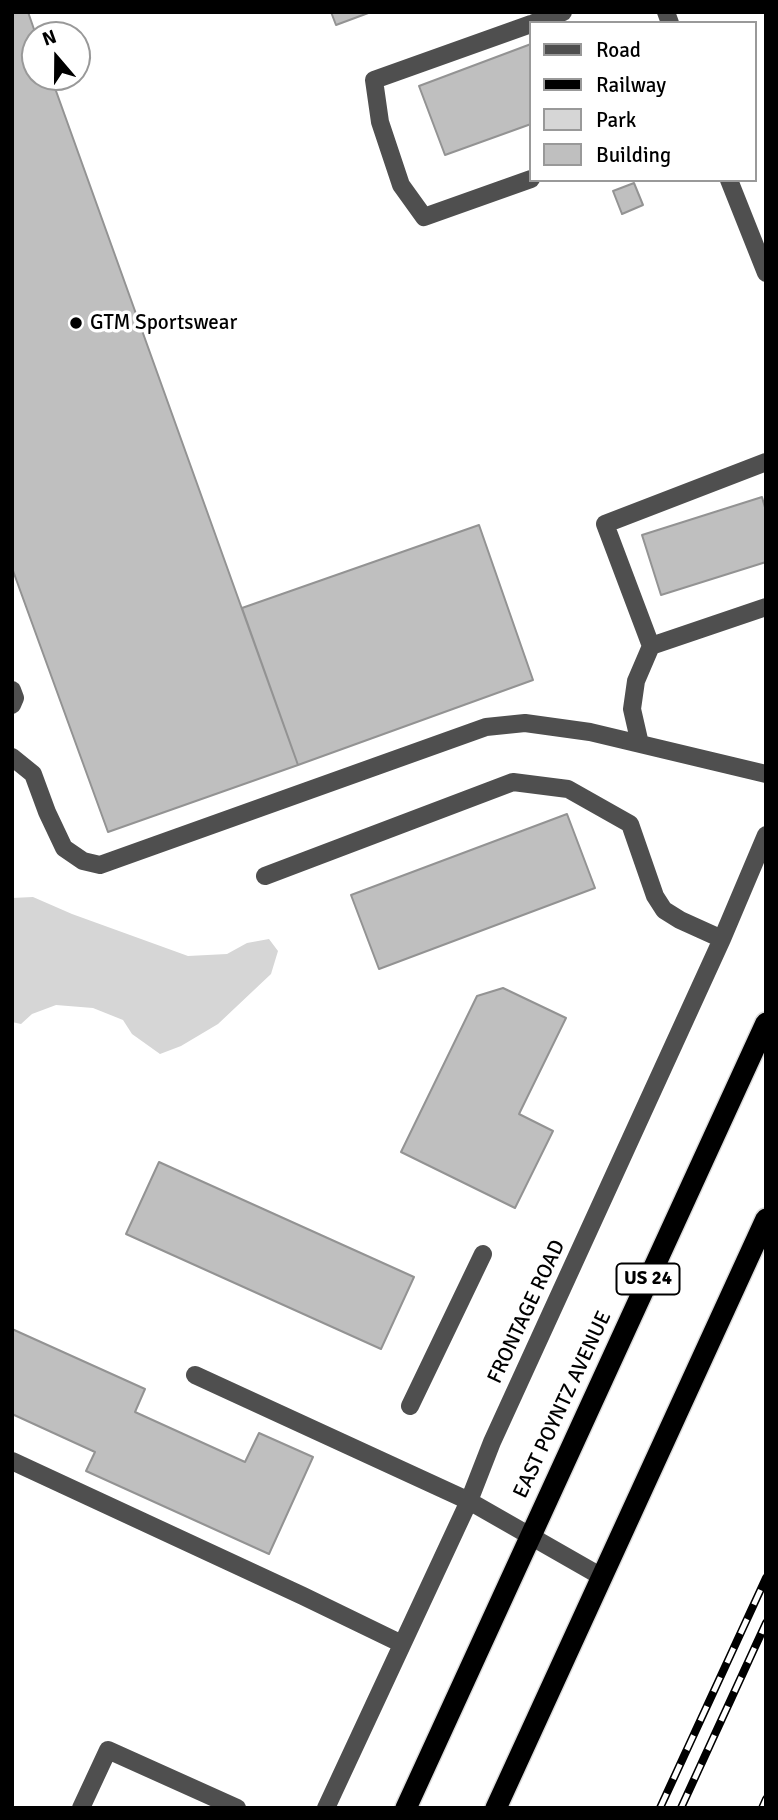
<!DOCTYPE html>
<html>
<head>
<meta charset="utf-8">
<style>
  body { margin:0 }
  #map { position:relative; width:778px; height:1820px; overflow:hidden; background:#fff; font-family:Signika,sans-serif }
  canvas { display:block }
  .frame { position:absolute; inset:0; border:14px solid #000; pointer-events:none }
  .legend { position:absolute; left:529px; top:21px; width:228px; height:161px; box-sizing:border-box; background:#fff; border:2px solid #999; margin:0; padding:9px 12px; list-style:none; font-size:21px; color:#000 }
  .legend li { display:flex; align-items:center; gap:14px; height:35px }
  .legend b { width:35px; border:2px solid #999 }
  .north { position:absolute; left:21px; top:21px; width:70px; height:70px; box-sizing:border-box; background:#fff; border:2px solid #999; border-radius:50%; rotate:340deg; font-size:19px; font-weight:700; line-height:28px; text-align:center; color:#000 }
  .north::after { content:''; display:block; margin:auto; width:24px; height:32px; background:#000; clip-path:polygon(50% 0,100% 100%,50% 72%,0 100%) }
</style>
</head>
<body>
<div id="map">
<canvas width="778" height="1820"></canvas>
<div class="frame"></div>
<ul class="legend">
<li><b style="height:9px;background:#4f4f4f"></b>Road</li>
<li><b style="height:9px;background:#000"></b>Railway</li>
<li><b style="height:19px;background:#d6d6d6"></b>Park</li>
<li><b style="height:19px;background:#bfbfbf"></b>Building</li>
</ul>
<div class="north">N</div>
</div>
<script>
const g = document.querySelector('canvas').getContext('2d');
g.lineJoin = 'round';
function fill(path, color) { g.fillStyle = color; g.fill(path, 'evenodd'); }
function stroke(path, color, width, dash) { g.strokeStyle = color; g.lineWidth = width; g.lineCap = dash ? 'butt' : 'round'; g.setLineDash(dash || []); g.stroke(path); }
function label(font, color, halo, rows, align = 'center') {
  g.font = font + ' Signika,sans-serif'; g.lineWidth = 7; g.setLineDash([]); g.textBaseline = 'middle'; g.strokeStyle = halo; g.fillStyle = color; for (const [text, x, y, turn = 0] of rows) {
    g.save(); g.translate(x, y); g.rotate((+turn || 0) * Math.PI / 180); g.textAlign = isNaN(turn) ? turn : align; if (halo) g.strokeText(text, 0, 0); g.fillText(text, 0, 0); g.restore();
  }
}
fill(new Path2D(`
  M33 897 72 914 188 956 227 954 247 943 269 939 278 951 271 974 218 1024 181 1046 160 1054 132 1034 123 1020 93 1008 56 1005 32 1014 21 1024 12 1022V898Z`), '#d6d6d6');
const building = new Path2D(`
  M12 12H28L36 35 35 77H51L298 765 108 832 12 568Z
  M331 12H371L336 25Z
  M531 44V124L445 155 419 86Z
  M634 183 643 205 622 214 613 191Z
  M762 497 766 511V562L661 595 642 535Z
  M479 525 533 680 298 765 242 608Z
  M567 814 595 888 379 969 351 895Z
  M503 988 566 1018 519 1114 553 1131 515 1208 401 1152 477 996Z
  M159 1162 414 1277 381 1349 126 1234Z
  M12 1329 145 1389 135 1412 245 1462 259 1433 313 1457 269 1554 86 1471 95 1452 12 1414Z`);
fill(building, '#bfbfbf');
stroke(building, '#939393', 2);
const highway = new Path2D(`
  M406 1808 766 1023
  M496 1808 766 1219`);
stroke(highway, '#dbdbdb', 24);
stroke(new Path2D(`
  M666 12 670 23
  M534 23 563 12
  M531 24 374 80 380 122 401 185 424 217 531 179
  M729 180 766 273
  M766 462 605 524 651 646 766 607
  M12 690 15 698 12 705
  M640 744 632 709 636 681 651 646
  M12 757 33 774 47 812 64 848 83 861 100 865 486 727 525 723 590 732 766 774
  M265 876 513 782 568 789 630 824 655 896 664 910 680 920 722 939
  M195 1375 469 1501 602 1577
  M410 1406 483 1254
  M12 1461 303 1596 402 1644
  M81 1808 108 1750 237 1808
  M326 1808 469 1501 492 1442 722 939 766 835`), '#4f4f4f', 18);
stroke(highway, '#000', 21);
const rail = new Path2D(`
  M660 1808 766 1578
  M681 1808 766 1623
  M762 1808 766 1799`);
stroke(rail, '#000', 8);
stroke(rail, '#fff', 5, [16]);
for (const [x, y, r, color] of [
  [76,323,7,"#000"]
]) { const dot = new Path2D(); dot.arc(x, y, r, 0, 2 * Math.PI); g.fillStyle = color; g.fill(dot); stroke(dot, '#fff', 2.5); }
for (const [x, y, w] of [
  [648,1279,63]
]) { const box = new Path2D(); box.roundRect(x - w / 2, y - 15.5, w, 31, 5); g.fillStyle = '#fff'; g.fill(box); stroke(box, '#000', 2); }
label('bold 19px', '#000', null, [
  ["US 24",648,1279]
]);
label('21px', '#000', '#fff', [
  ["GTM Sportswear",90,323]
], 'left');
label('21px', '#000', '#fff', [
  ["FRONTAGE ROAD",527,1312,-65],
  ["EAST POYNTZ AVENUE",563,1405,-65]
]);
</script>
</body>
</html>
